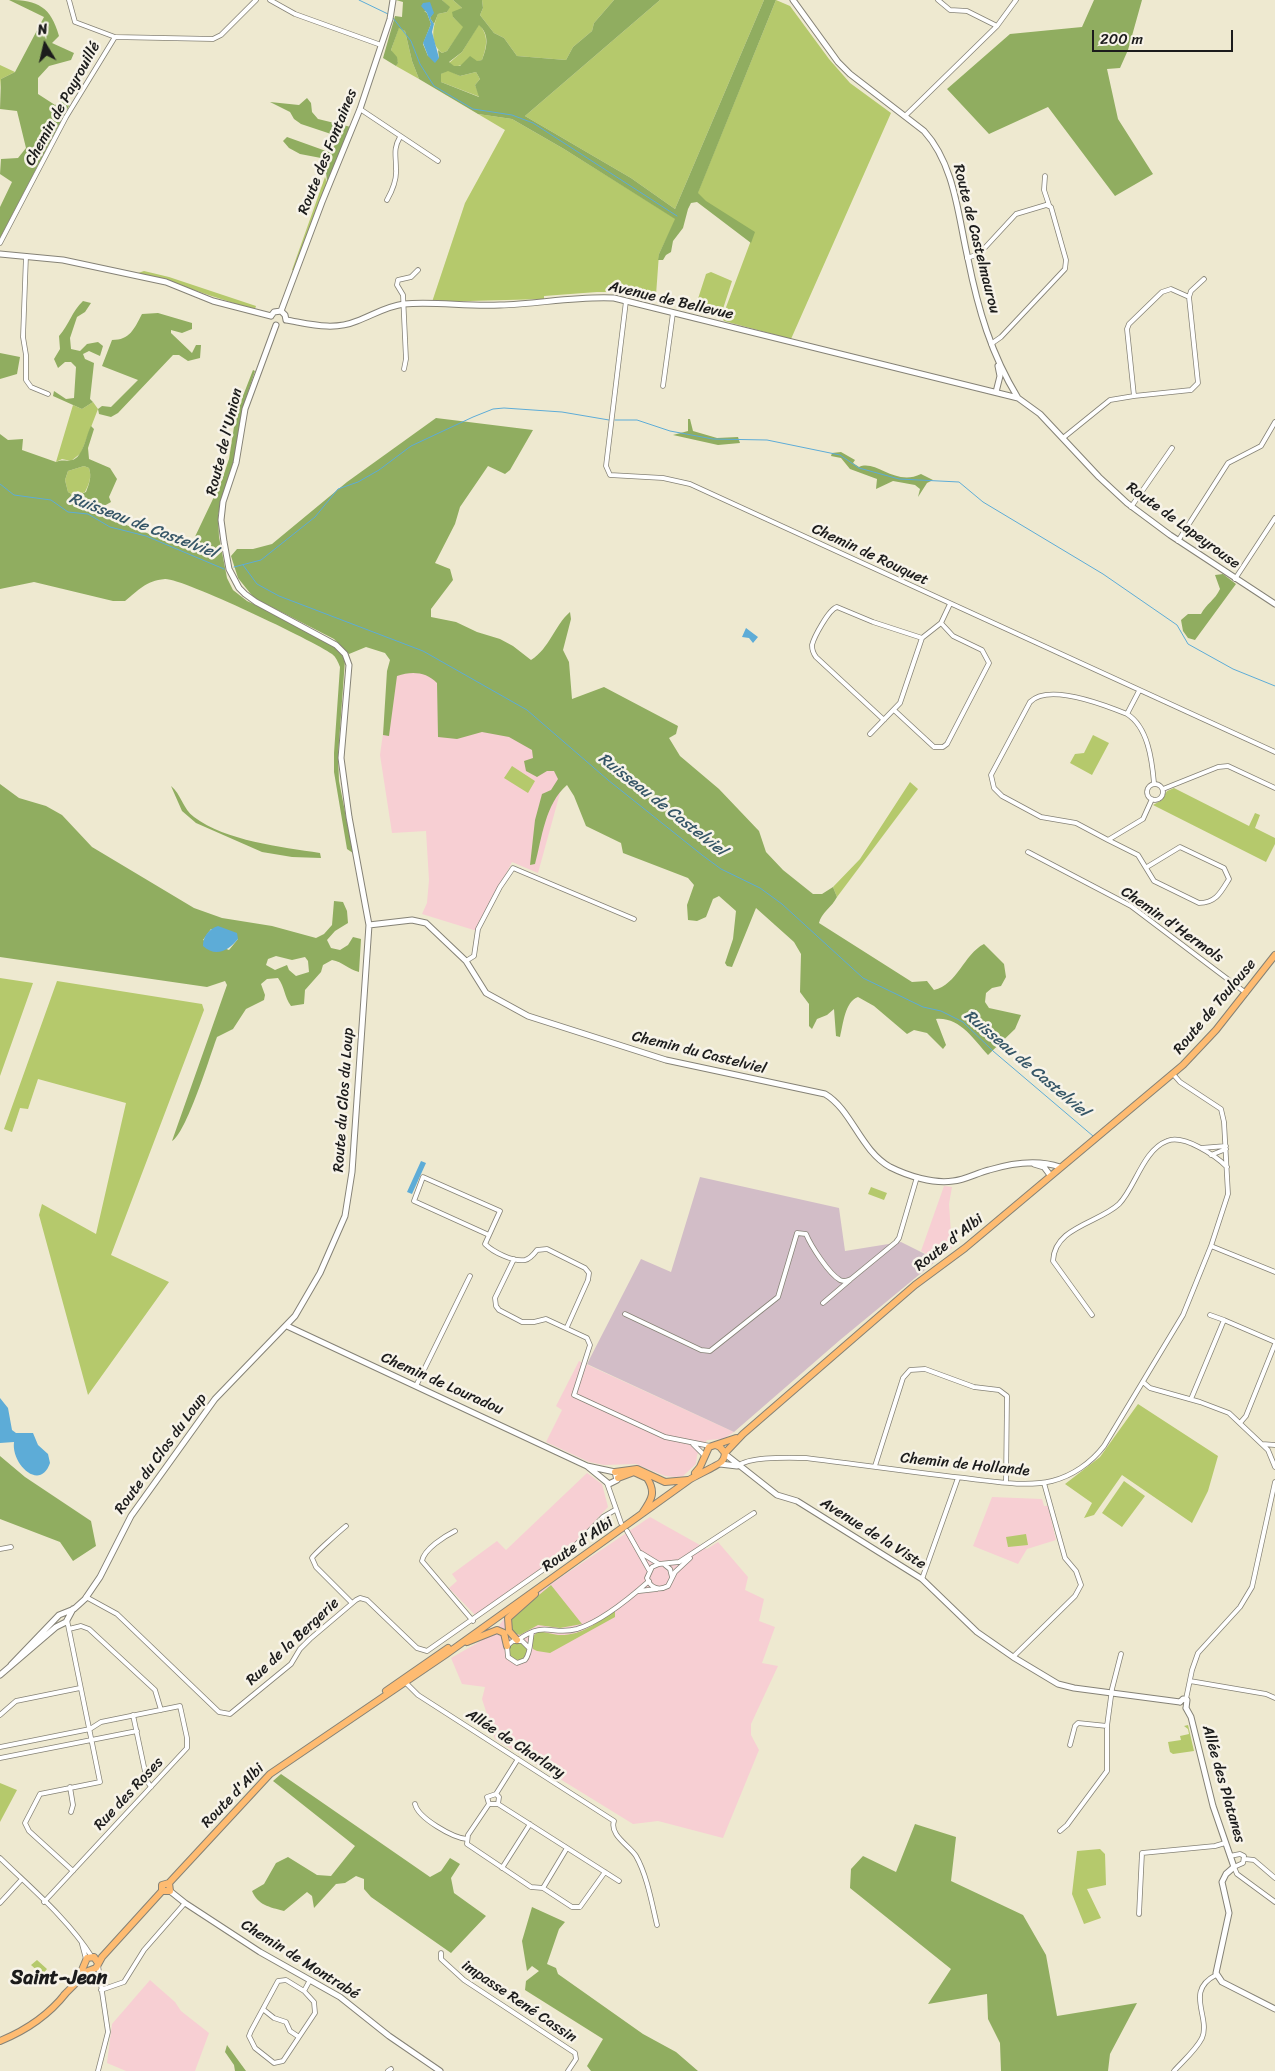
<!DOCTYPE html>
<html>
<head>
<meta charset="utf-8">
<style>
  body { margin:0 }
  #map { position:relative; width:1275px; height:2071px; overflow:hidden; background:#eee9d0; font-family:Sriracha,sans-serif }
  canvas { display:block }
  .north { position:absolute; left:20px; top:20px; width:50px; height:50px; -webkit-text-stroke:4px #f7f3e8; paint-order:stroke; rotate:351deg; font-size:14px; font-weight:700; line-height:20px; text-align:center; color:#1c1c1c }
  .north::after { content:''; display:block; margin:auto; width:18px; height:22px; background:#1c1c1c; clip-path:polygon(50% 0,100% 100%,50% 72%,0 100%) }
  .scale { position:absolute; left:1092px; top:30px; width:141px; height:22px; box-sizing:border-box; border:2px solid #1c1c1c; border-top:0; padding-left:6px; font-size:15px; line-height:18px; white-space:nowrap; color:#1c1c1c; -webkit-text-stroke:4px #f7f3e8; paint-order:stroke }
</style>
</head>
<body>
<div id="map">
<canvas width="1275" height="2071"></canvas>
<div class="north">N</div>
<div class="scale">200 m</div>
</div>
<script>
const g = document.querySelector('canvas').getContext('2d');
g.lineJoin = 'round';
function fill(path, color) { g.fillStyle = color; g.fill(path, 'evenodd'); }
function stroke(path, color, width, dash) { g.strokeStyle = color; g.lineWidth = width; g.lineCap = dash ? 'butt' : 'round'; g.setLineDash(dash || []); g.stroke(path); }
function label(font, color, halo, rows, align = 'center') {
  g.font = font + ' Sriracha,sans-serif'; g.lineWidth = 5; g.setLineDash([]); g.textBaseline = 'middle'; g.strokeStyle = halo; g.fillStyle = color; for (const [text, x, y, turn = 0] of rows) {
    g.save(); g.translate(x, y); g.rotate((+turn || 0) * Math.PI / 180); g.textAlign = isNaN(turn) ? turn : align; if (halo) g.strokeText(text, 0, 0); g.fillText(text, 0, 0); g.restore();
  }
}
fill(new Path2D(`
  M392 667 442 676 568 764 538 873 512 862 477 931 422 914 427 903 429 880 426 831 392 833 380 755Z
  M944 1186 952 1187 949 1204 952 1248 937 1260 921 1251Z
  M579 1361 734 1432 723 1439 707 1440 697 1455 696 1464 683 1476 675 1477 665 1476 636 1464 604 1465 589 1462 546 1442 562 1410 556 1406Z
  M587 1473 602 1484 608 1507 571 1547 475 1615 449 1588 457 1581 452 1574 497 1541 506 1550Z
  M992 1497 1042 1499 1044 1506H1048L1056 1540 1027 1549 1018 1564 973 1546Z
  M650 1517 707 1549 718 1542 748 1577 745 1590 764 1599 759 1621 775 1627 762 1663 778 1666 751 1724V1735L759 1750 723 1838 658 1821 633 1824 495 1739 482 1699 485 1687 462 1684 451 1658 493 1634 508 1613Z
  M150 1980 175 2002 181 2011 209 2033 195 2071H126L107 2063 112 2024Z`), '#f7cfd3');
fill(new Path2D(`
  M700 1177 839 1208 845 1251 901 1242 937 1260 840 1340 734 1432 587 1364 641 1259 671 1272Z`), '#d2bdc7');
fill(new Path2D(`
  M442 0H453L462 8 453 17 464 27 447 51 442 53C429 43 433 26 438 14L447 12 449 7Z
  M482 0H614L594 23 592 31 573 47 566 60 517 56 504 38 494 33 480 15 483 8Z
  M660 0H764L675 209 631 178 525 116Z
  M776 0 790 6 829 59 850 83 891 113 791 339 724 321 722 318 753 235 696 197Z
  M479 24C489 36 487 46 482 60L454 67 449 63 462 52Z
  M399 27 405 31 412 61 419 79 396 66 398 62 391 50Z
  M0 65 15 72 1 79 0 88Z
  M448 70 460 76 476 72 480 79 475 85 480 97 441 82V74Z
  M478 114 512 119 564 149 676 219 659 254 656 295 642 299 615 292H597L544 296V299L432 302 465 203 505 130Z
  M325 177 327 182 295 271 292 270Z
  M144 271 169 277 256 306 255 309C214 299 177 281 135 274Z
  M711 272 732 281 721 315 718 317 694 311 706 274Z
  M93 402 98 409 81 453 71 461 62 459 56 462 73 405 82 409Z
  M84 466 89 468C92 477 89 484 85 492L75 496 68 492 65 480 68 471Z
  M1093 735 1109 743 1092 775 1070 763 1075 754 1084 753Z
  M512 766 535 781 528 793 504 778Z
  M910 782 918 789 837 897 833 887 860 859Z
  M1174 788 1249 826 1255 813 1260 815 1255 828 1275 838V844L1266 862 1153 805 1162 800 1167 791Z
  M0 978 33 983 0 1076Z
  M57 981 202 1004 204 1010 111 1255 169 1282 88 1395 39 1215 42 1204 96 1234 126 1103 38 1079 28 1109 20 1108 12 1132 4 1129Z
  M871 1187 887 1193 884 1200 868 1194Z
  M1138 1404 1218 1456 1208 1491 1192 1523 1122 1475 1094 1515 1084 1518 1092 1503 1065 1484 1100 1457Z
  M1124 1481 1145 1496 1122 1527 1102 1513Z
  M1026 1534 1028 1545 1008 1547 1006 1537Z
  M551 1585 582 1624 560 1628 538 1625 520 1635 513 1633 510 1619Z
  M615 1610V1617L550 1653 537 1651 533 1649 531 1639 538 1631C545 1632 551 1634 558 1635 581 1636 597 1623 615 1610Z
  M509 1651a9 9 0 1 1 18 0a9 9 0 1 1-18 0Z
  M1188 1725 1194 1751 1173 1754 1170 1752 1168 1742 1181 1740 1180 1736 1189 1734 1188 1729 1184 1726Z
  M0 1783 17 1790 0 1822Z
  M1100 1849 1105 1854 1106 1885 1087 1889 1101 1918 1084 1924 1072 1894 1077 1851Z
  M37 1960 47 1969 42 1975 31 1965Z`), '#b5c96c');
fill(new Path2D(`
  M9 0C38 0 51 7 59 36L52 43 74 53 71 60 49 66 38 78V94L55 105 69 98 70 104 0 238V207L12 182 0 174 1 159 18 158 26 148 17 111 0 109 1 79 15 72 44 17Z
  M396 0H442L450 7 447 12 438 14 434 24 430 18 433 13 424 11 427 13 431 24 423 44 428 56 439 58 438 50 442 53 447 51 463 27 453 17 452 12 462 8 453 0H482L483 8 480 15 494 33 504 38 517 56 566 60 573 47 592 31 594 23 614 0H660L525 116 631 178 675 209 764 0H776L698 193 706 201 755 232 751 243 697 202 691 203 688 209 683 228 673 241 671 252 666 255 663 260H658L659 254 675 219 564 149 512 119 478 114 419 79 412 61 405 31 399 28 391 50 397 57 398 63 396 66 383 58 395 16 402 17 403 2ZM479 25C490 35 487 47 482 60L477 61 470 56 460 66H454L449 62 462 52ZM448 71 460 76 476 72 480 79 475 85 479 97 441 82V74Z
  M1094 0H1142L1128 50 1120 68 1107 69 1118 119 1153 174 1115 196 1048 107 989 134 947 89 1010 34 1082 27Z
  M307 98 311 103 312 112 318 119 351 127 327 182 325 162 321 158 300 154 289 148 283 141 287 137 326 151 333 149 337 136 301 124 294 119 290 112 270 102 299 105Z
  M83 301 91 303 85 312 77 317 70 338 71 349 80 351 87 344 98 342 103 346 100 356 89 351 83 354 85 359 94 363 90 399 93 402 82 409 53 396 54 391 66 399 74 398 76 367 71 362H65L58 368 54 359 60 349 59 336C69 325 72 311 83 301Z
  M158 313 192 323V329L182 333 171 330V333L192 353 196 345H201L200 358 188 361 179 355H173L118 413 111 417 99 414 98 409 102 406 111 407 138 380 102 366 112 340C130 340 134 329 142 314Z
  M0 353 20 357 17 374 0 379Z
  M253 370 255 371 243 407 237 449 218 515 219 537 227 578 233 590 247 601 307 629 337 648 345 660 338 756 339 781 353 853 347 849 334 772V753L340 667C338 662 336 657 332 654 314 641 182 578 165 579 145 581 139 590 125 601H113L34 582 0 589V434L8 440 23 439 22 450 56 462C63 459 66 462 72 460 83 458 86 435 91 426L94 429 88 448 89 459 110 468 117 479 109 497 111 502 104 506 101 512 108 518 183 547 192 543 222 480 229 459 236 414ZM84 466 89 468C92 477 89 484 86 492L75 496 68 492 65 480 68 471Z
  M436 418 533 430 510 470 505 474 488 466 460 507 455 524 435 563 450 569 453 580 431 609V617L456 622 477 632 500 639 513 646 531 660C550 648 554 626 570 612L571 619 563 650 569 662 572 699 604 687 678 726 676 734 669 738 680 756 719 789 759 831 766 852 783 870 813 894H822L833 887 837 897C832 907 821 913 819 923L912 982 927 981 934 990C957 985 964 954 984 944L1004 964 1006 977 1001 986 992 988 986 993 985 1002 989 1008 1021 1015 1015 1029 988 1055C973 1039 960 1017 936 1019L946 1045 943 1049 927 1033 914 1030 907 1034 874 1006 858 997C845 1001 843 1025 840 1037L836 1036 834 1009 827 1015 817 1019 812 1029 809 1026V1004L800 992 801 954 794 942 756 908 732 967 727 966 725 963 733 939 736 911 719 896 713 899 706 917 697 921 688 920 687 905 694 885 688 878 623 853 621 843 586 826 574 796 567 785C545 804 542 838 535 864L530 865 535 820 542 794 551 790 558 779 554 771H547L537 777 526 771 524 761 533 758 532 750 509 737 482 732 457 739 438 737 437 683C426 672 412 671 397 676L389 736 383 735 387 671 390 660 385 653 366 647 349 654 334 639 254 598 238 578 231 556 237 549H253L272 544 347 482Z
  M688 419H690L693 431 717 438 738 437 740 443 718 445 673 435 688 431Z
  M841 452 855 460 853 463 859 467C876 459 895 487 921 474L933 480 927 483 918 497 920 489 915 485 893 481 876 489 877 479 850 469 841 458 831 456 832 453Z
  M1223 574 1236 584 1195 640 1188 638 1183 631 1181 620 1188 614H1201C1206 604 1215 600 1220 589L1215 575Z
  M0 784 19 798 46 806 62 815 92 847 194 908 222 918 272 926 316 938 324 934 332 925 334 901 343 902 347 911 348 923 335 931 327 940 331 948 340 950 348 945 353 937 361 939 359 972C348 969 343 962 332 960L323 965 321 972 305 990 304 1004 291 1006C284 997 285 987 278 978L267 979 261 984 265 995 264 1000 246 1009 233 1029 217 1037C210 1056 186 1134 172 1141L227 985 225 981 207 987 0 957ZM211 929 238 939 229 950 203 940ZM276 956 292 960 305 957 308 961 309 972 296 976 289 970 287 965 275 970 266 965 268 959Z
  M171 786C181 794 183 809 194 817 226 841 281 847 320 853L321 858 292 857 262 852 196 823 182 811Z
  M0 1456 25 1477 91 1521 96 1546 73 1561 60 1542 0 1519Z
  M281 1774 430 1877 441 1871 450 1858 460 1864 451 1878 454 1893 486 1916 451 1953 371 1897 364 1889V1879L356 1876 345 1883 336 1884 314 1908 312 1896 307 1892 284 1911C269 1907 258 1905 252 1891L264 1884 276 1863 288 1857 317 1875 331 1876 355 1846 273 1781Z
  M915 1824 956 1837 951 1881 1023 1915 1046 1955 1057 2016 1137 2003 1110 2054 1108 2071H1001L1000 2043 988 2019 987 1994 928 2004 951 1969 850 1888 851 1869 863 1856 896 1872Z
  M532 1907 565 1922 559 1929 547 1964 556 1968 558 1974 643 2034 676 2052 698 2071H591L587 2066 603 2039 525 1990 526 1981 539 1971 532 1966 527 1971 522 1941Z
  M227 2045 246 2071H235L234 2065 225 2052Z`), '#90ad60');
fill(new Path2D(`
  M430 2 434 13 430 18 434 24 432 32 439 58 435 63 428 56 423 43 431 24 427 13 421 6 423 3Z
  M746 628 758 637 753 643 749 638 742 637Z
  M218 926 237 933 238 939C229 950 216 958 203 946 203 936 209 929 218 926Z
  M421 1161 426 1163 412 1194 407 1192Z
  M0 1398 8 1408 12 1430 16 1433H33L38 1445 48 1454 50 1463C40 1492 11 1464 14 1442L0 1443Z`), '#5dacd7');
stroke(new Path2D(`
  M359 0 388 14
  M393 18 411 41 420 64 434 86 473 109 512 115 533 123 677 216
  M615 420H637L670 431 713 439 767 440 840 455 859 468 899 479 959 482 983 502 1103 574 1177 625 1188 644 1233 669 1275 686
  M0 484 14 495 51 500 68 512 88 514 110 527 146 536 224 569
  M243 565 257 584 279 596 423 651 527 710 608 780 702 855 721 869 760 888 782 904 863 978 923 1007 941 1011 963 1022 993 1051 1093 1136
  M234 567 261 560 315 517 338 489 358 482 379 470 411 446 473 417 493 409 504 408 562 412 609 420`), '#5dacd7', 1);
const minor = new Path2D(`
  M69 0 75 22 115 37
  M270 0 295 14 381 45
  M938 0 950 10 967 11 997 26
  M360 109 438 161
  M905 116 997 26 1016 0
  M1045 176 1044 190 1049 205
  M387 200C392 191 397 180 396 169 396 155 393 149 400 137
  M0 243 66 117 115 37 213 39 221 35 256 0
  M26 256 23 337 26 355V380L31 387 48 394
  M967 258 979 254 1016 214 1046 205 1051 207 1066 260 1065 269 1001 337 991 344
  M1189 297 1191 291 1204 279
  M626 301 606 466 610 475 663 478 690 484 1275 752
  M404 369 406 359 403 295 397 285 398 280 411 277 418 270
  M663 386 673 313
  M1063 438 1110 400 1134 396 1127 329 1129 324 1162 292 1171 289 1189 297 1198 383 1191 390 1134 396
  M1131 507 1172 448
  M1178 541 1228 463 1261 446 1275 422
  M1235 579 1275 518
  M1139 691 1127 714C1105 705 1048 683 1030 702L991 775 994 788 1002 796 1041 817 1076 823 1108 840 1143 819 1152 799
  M894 710 934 747H943L947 744 989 663 982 650 953 636 941 623
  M1127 714C1148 727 1152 760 1154 783
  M884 720 816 657C813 653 812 650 812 645 814 637 829 609 837 607L873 622 922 638
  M870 734 900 703 922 638 941 623 950 604
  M1147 792a8 8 0 1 1 16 0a8 8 0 1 1-16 0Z
  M1163 789 1218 767 1228 766 1275 788
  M1108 840 1138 855 1154 881 1199 903C1216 903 1221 892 1229 879L1224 868 1180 847 1147 867
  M1028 852 1131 906 1246 993
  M466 961 474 956 478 929 500 887 513 868 634 919
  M1201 1148 1226 1146
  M1211 1155 1226 1149
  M489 1235 414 1201 423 1177 500 1211 485 1244C493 1252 513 1262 525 1260 530 1259 534 1254 537 1250L547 1249 585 1268 589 1273 588 1280 567 1327
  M1211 1246 1275 1272
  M514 1259 495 1298 496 1306 499 1310 522 1322H534L546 1319 587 1338 590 1345 574 1395 665 1437 710 1446
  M823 1303 850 1280
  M625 1314 701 1350 710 1351 778 1297 797 1233 806 1234C811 1246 829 1274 840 1280 844 1282 847 1281 851 1279L896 1242 899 1238 917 1177
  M1092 1315 1053 1261C1054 1227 1099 1223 1119 1204 1135 1188 1143 1150 1167 1141 1184 1134 1216 1156 1227 1167
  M1210 1315 1224 1320
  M1143 1382 1150 1388 1200 1402 1229 1413 1268 1450 1275 1467
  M416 1386 470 1276
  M1191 1399 1224 1320 1275 1342
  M1240 1423 1246 1416 1275 1344
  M693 1444 705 1456
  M1262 1444 1275 1445
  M738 1466C750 1456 790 1458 806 1458 862 1465 917 1473 972 1479 997 1482 1027 1487 1052 1481 1072 1476 1091 1463 1104 1446L1183 1315 1211 1246 1228 1194 1224 1122 1221 1109 1180 1082 1173 1074
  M875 1466 903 1378 910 1370 925 1369 974 1387 999 1390 1007 1396 1006 1482
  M607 1483 621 1523
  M346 1526C340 1531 314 1554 312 1558L316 1567 352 1603
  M455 1531C445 1536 424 1549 422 1561L473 1621
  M627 1531 649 1570
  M0 1549 11 1547
  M641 1553 659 1564 679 1562 754 1513
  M659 1564 652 1567 647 1578C650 1588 659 1591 668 1586L675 1572 690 1558
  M665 1565 670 1569 672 1577
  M922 1579 958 1478
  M639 1591 657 1589
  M86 1597 117 1614 219 1712 230 1714 291 1664 300 1649 310 1639 356 1600 360 1598 367 1600 417 1648 427 1651 570 1551 603 1517 615 1510
  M67 1620 100 1782 40 1794 25 1823 29 1831 73 1871
  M69 1629 81 1626 89 1629 155 1690 161 1710
  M518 1640C545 1620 552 1636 577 1629 600 1622 631 1597 649 1581
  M528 1647 522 1641H513L507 1646 508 1657 517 1663 525 1660C531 1653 530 1641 532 1632
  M1013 1657 1075 1596 1081 1585 1076 1571 1065 1558 1044 1483
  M1190 1681 1266 1694 1275 1698
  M406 1683 418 1695 614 1821C609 1835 630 1846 636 1856 647 1875 652 1904 657 1925
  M1186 1699 1192 1670 1198 1653 1240 1607 1252 1587 1275 1482
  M0 1715 16 1701 80 1688
  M133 1715 147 1781 151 1787
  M1070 1745 1075 1726 1078 1723 1107 1726
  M0 1747 90 1729 101 1722 180 1706 187 1738V1748L44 1902
  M0 1758 137 1731
  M70 1787 73 1805 71 1812
  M496 1794 499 1797 498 1804H489L487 1797 496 1794 518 1759
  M415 1804C418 1818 453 1838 467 1839
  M489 1804 468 1835 467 1844 531 1887 543 1888 572 1907H580L605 1872
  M498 1804 619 1881
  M1060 1831 1067 1825 1107 1771V1726L1112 1689 1121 1654
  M1230 1856 1240 1854 1244 1856 1243 1863 1234 1867 1237 1874 1275 1902
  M0 1858C32 1889 68 1919 92 1957
  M1245 1859 1254 1860 1275 1878
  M502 1868 530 1824
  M543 1888 567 1848
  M0 1903 22 1879
  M1139 1914 1142 1853 1215 1846 1225 1843
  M82 1944 86 1959
  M441 1953V1959L464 1980 575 2053 576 2059 568 2071
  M98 1965 108 2032 98 2071
  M92 1970 99 1982
  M101 1990 124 1982 144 1950 185 1903
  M304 1991 314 2002 315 2013 283 2061 274 2063 255 2048 249 2036 251 2031 278 1981 286 1980 304 1991 310 1980
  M264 2010 274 2018 286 2022 290 2031 299 2037
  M388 2071 391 2069
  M1174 2071C1183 2061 1196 2050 1202 2038 1211 2017 1184 1991 1216 1975`);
const tertiary = new Path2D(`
  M793 0 838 62 850 74 924 131C955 165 958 216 968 259 978 309 991 354 1018 398
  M0 254 63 260 166 282 213 301 271 316
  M281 311 322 202 360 109 390 19 393 0
  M271 316 274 312 281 311 285 315 286 320
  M286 320C310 324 333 331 357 321 373 315 387 306 404 304 435 301 468 307 500 305 538 304 576 296 614 298L1018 398 1040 414 1099 477 1127 503 1170 535 1275 604
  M996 392 1000 376 998 366
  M369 925 412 920 426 923 466 961 486 993 528 1016 666 1060 825 1094C852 1110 860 1150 890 1167 908 1176 933 1184 953 1181 965 1180 977 1173 989 1170 1012 1163 1037 1159 1060 1167
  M1034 1164 1044 1167 1050 1175
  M287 1326 587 1466 609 1484 617 1480 615 1472 587 1466
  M725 1454 777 1495 797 1501 922 1579 977 1632 1013 1657 1058 1684 1074 1688 1180 1702
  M720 1464 737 1466
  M11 1665 59 1615 74 1609 85 1599 100 1577 131 1516 215 1399 295 1316 320 1273 345 1216 352 1172 369 925 349 817 341 758 349 665 345 654 336 645 256 602 245 594 239 588 229 569 224 542 221 520 223 502 236 463 245 409 276 325
  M0 1675 56 1627 66 1622 73 1609
  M1180 1702 1183 1699 1187 1700 1186 1708
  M1186 1708 1191 1717 1213 1806 1234 1867 1226 1874 1222 1882 1229 1913 1216 1973 1222 1982 1275 2009
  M170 1891 185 1903 260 1952 340 1997 389 2036 440 2071`);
const primary = new Path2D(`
  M725 1453 743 1434 915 1285 965 1248 1183 1065 1216 1030 1275 955
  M615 1472 637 1469 665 1482 688 1480
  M695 1473 700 1467 709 1447 736 1438
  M618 1478 634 1472 647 1478C656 1492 652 1499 643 1512
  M517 1640 509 1631 508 1618 535 1594
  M467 1642 497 1630 504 1633 507 1646
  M386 1691 448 1648
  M169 1883 270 1774 445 1655 689 1480C695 1476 721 1464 722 1461 725 1458 724 1457 725 1453L720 1447 716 1445
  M162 1891H170L169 1883
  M162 1891V1885L169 1883
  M79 1977 87 1958 94 1957 98 1963
  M64 1995 88 1971 96 1968 102 1957 162 1891
  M0 2041C27 2030 48 2016 66 1993`);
stroke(minor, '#858276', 5.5);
stroke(tertiary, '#858276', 7);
stroke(primary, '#858276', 8);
stroke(minor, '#fff', 4);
stroke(tertiary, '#fff', 5);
stroke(primary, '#febb71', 6);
label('15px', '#1c1c1c', '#f7f3e8', [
  ["Chemin de Payrouillé",63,104,-61],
  ["Route des Fontaines",328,152,-68],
  ["Route de Castelmaurou",976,239,76],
  ["Avenue de Bellevue",671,301,13],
  ["Route de l'Union",225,442,-76],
  ["Route de Lapeyrouse",1183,526,36],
  ["Chemin de Rouquet",870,555,25],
  ["Chemin d'Hermols",1172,925,35],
  ["Route de Toulouse",1215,1007,-50],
  ["Chemin du Castelviel",699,1053,14],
  ["Route du Clos du Loup",344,1100,-86],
  ["Route d'Albi",949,1243,-38],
  ["Chemin de Louradou",442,1384,24],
  ["Route du Clos du Loup",161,1454,-54],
  ["Chemin de Hollande",965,1465,6],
  ["Avenue de la Viste",873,1534,32],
  ["Route d'Albi",578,1545,-35],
  ["Rue de la Bergerie",293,1642,-43],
  ["Allée de Charlary",515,1744,33],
  ["Allée des Platanes",1223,1784,74],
  ["Rue des Roses",129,1794,-47],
  ["Route d'Albi",233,1796,-46],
  ["Chemin de Montrabé",300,1960,32],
  ["impasse René Cassin",519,2002,34]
]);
label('italic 16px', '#365667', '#f7f3e8', [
  ["Ruisseau de Castelviel",143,526,21],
  ["Ruisseau de Castelviel",662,805,38],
  ["Ruisseau de Castelviel",1026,1064,40]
]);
label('bold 20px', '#1c1c1c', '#f7f3e8', [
  ["Saint-Jean",59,1979]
]);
</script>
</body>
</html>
